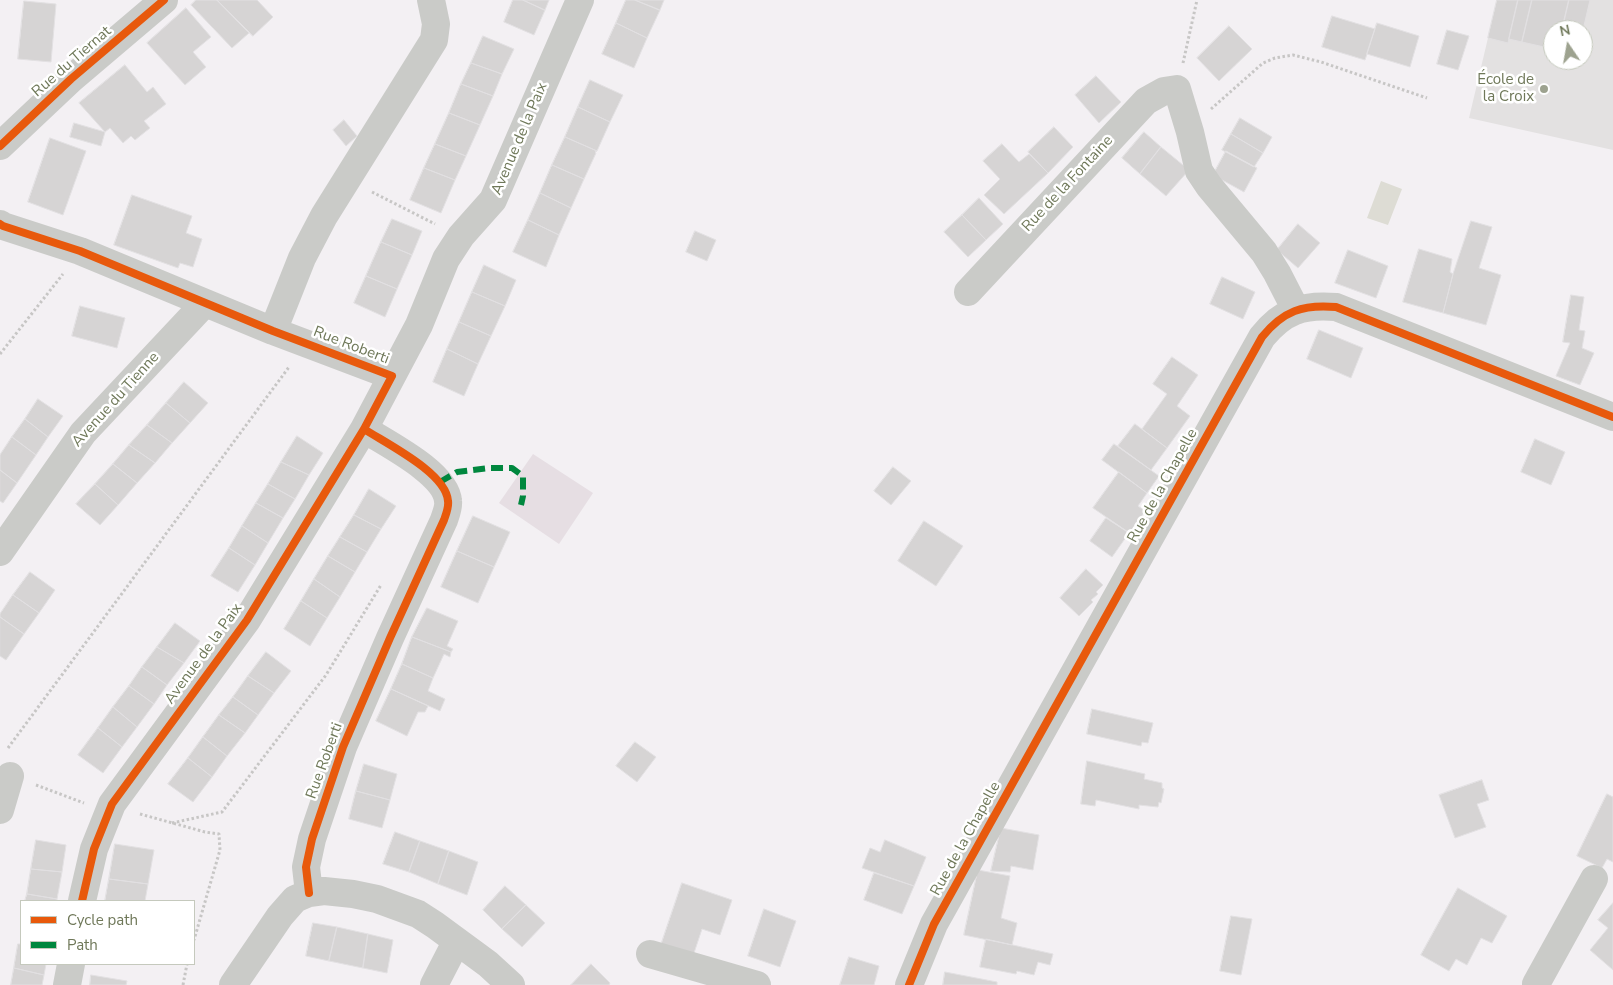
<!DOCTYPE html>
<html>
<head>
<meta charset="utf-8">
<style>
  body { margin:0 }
  #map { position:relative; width:1613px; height:985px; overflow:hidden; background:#f3f0f3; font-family:"Nunito Sans",sans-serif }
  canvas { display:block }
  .legend { position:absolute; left:20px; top:900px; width:175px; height:65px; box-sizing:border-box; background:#fff; border:1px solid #c5c9bd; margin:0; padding:6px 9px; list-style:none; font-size:15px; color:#6f7859 }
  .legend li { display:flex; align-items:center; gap:10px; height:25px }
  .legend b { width:25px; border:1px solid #c5c9bd }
  .north { position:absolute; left:1543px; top:20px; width:50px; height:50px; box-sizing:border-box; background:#fff; border:1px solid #c5c9bd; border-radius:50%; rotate:348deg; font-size:14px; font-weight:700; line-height:20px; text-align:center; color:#6f7859 }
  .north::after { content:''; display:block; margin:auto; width:18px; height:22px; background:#9da28f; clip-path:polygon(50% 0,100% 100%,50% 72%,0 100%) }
</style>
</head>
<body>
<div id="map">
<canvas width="1613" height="985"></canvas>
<ul class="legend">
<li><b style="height:6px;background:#e8590c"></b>Cycle path</li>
<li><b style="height:6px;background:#00873e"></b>Path</li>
</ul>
<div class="north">N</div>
</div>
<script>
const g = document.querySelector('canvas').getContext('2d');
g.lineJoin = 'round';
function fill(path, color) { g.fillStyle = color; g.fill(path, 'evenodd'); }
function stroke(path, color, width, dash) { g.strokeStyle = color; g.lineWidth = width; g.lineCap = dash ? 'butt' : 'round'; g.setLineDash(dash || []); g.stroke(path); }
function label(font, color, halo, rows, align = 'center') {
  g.font = font + ' "Nunito Sans",sans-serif'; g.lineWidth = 5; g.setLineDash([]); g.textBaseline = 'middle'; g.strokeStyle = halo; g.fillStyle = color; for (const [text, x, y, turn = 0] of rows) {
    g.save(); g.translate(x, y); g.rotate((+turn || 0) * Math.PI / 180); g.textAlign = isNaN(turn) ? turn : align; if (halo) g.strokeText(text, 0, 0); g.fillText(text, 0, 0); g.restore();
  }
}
fill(new Path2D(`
  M1497 0H1613V150L1469 118ZM1553 30H1583V60H1553Z`), '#e3e1e1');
fill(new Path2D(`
  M533 454 593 493 559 544 499 503Z`), '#e6dee3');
fill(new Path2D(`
  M1381 181 1402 189 1388 225 1367 218Z`), '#dddcd4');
const building = new Path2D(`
  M196 0H217L249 33 232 48 191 5Z
  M217 0H257L273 17 253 36Z
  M513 0H523L545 10 534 35 504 22Z
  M523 0H549L545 10Z
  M626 0H635L660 10 647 38 616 23Z
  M635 0H664L660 10Z
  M1497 0H1518L1508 43 1488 38Z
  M1518 0H1532L1522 42 1509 39Z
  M1532 0H1569L1562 30H1553V49L1522 42Z
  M1569 0H1590L1583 30H1562Z
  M24 1 56 4 51 62 18 59Z
  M186 8 211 37 193 52 206 67 185 85 147 43Z
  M1332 16 1375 29 1365 60 1322 47Z
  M616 23 647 38 634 68 602 54Z
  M1377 23 1419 36 1410 67 1367 54Z
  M1229 26 1252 49 1219 81 1197 58Z
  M1447 30 1469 36 1458 70 1437 64Z
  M483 36 514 49 502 74 471 63Z
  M471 63 502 74 493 96 461 84Z
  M125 65 147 92 153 87 166 104 144 121 150 128 135 140 131 136 123 143 110 128 105 132 79 103Z
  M1096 76 1121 102 1099 123 1075 95Z
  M590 80 623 95 610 122 578 107Z
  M461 84 493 96 480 125 449 113Z
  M578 107 610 122 597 151 565 137Z
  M449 113 480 125 466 156 435 144Z
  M1240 118 1272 137 1263 153 1231 134Z
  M344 120 357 136 346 146 333 130Z
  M74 123 105 132 101 146 70 137Z
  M1054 127 1073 147 1048 173 1028 152Z
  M1144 132 1161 147 1140 174 1122 158Z
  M1231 134 1263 153 1254 167 1222 150Z
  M565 137 597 151 595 152 596 153 584 179 552 165Z
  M50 138 86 151 63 215 28 202Z
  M435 144 466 156 455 180 424 168Z
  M1002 144 1019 162 1029 154 1048 173 1004 214 984 195 1000 179 983 161Z
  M1161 147 1189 170 1166 196 1140 174Z
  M1226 151 1257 168 1244 192 1213 175Z
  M552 165 584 179 571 208 540 193Z
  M424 168 455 180 441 213 410 200Z
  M540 193 571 208 559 235 528 220Z
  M132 195 192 216 186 233 202 239 193 267 180 263 178 268 114 245Z
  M979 198 1003 224 986 240 962 215Z
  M962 215 986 240 968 257 944 232Z
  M392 219 422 231 412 255 381 242Z
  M528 220 559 235 546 267 513 252Z
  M1471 221 1492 227 1479 268 1501 275 1486 325 1443 313 1453 274Z
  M1298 224 1320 243 1298 268 1277 250Z
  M695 231 716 240 707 261 686 252Z
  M381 242 412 255 397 289 366 276Z
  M1419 249 1452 259 1450 272 1453 274 1443 313 1403 302Z
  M1348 250 1388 266 1376 298 1335 283Z
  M484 265 516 280 505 306 472 292Z
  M366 276 397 289 385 317 354 303Z
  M1222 277 1255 292 1243 319 1210 304Z
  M472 292 505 306 491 336 459 322Z
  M1571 295 1584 297 1579 330 1585 331 1582 348 1594 353 1580 385 1556 376 1570 343 1563 342Z
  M80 306 125 318 117 348 72 336Z
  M459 322 491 336 478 364 447 349Z
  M1319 330 1363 348 1351 378 1307 359Z
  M447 349 478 364 464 396 433 382Z
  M1172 357 1198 375 1177 406 1190 416 1167 448 1142 429 1167 394 1153 384Z
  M184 382 208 403 190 423 166 403Z
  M38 399 63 416 48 437 25 419Z
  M166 403 190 423 172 443 147 425Z
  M25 419 48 437 36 455 12 437Z
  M1135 424 1167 448 1151 470 1118 446Z
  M147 425 172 443 155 463 129 445Z
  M297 436 323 453 309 475 281 462Z
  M12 437 36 455 17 483 0 470V455Z
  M1535 439 1565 452 1551 485 1521 472Z
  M1114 444 1159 476 1147 493 1102 460Z
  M129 445 155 463 137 483 113 464Z
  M281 462 309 475 295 499 268 484Z
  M113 464 137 483 118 505 95 484Z
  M893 467 911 481 891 505 874 491Z
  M0 470 17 483 3 503 0 501Z
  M1119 472 1147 493 1138 506 1145 511 1131 534 1093 508Z
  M95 484 118 505 100 525 76 504Z
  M268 484 295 499 283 518 256 503Z
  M369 489 396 506 381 529 354 515Z
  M256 503 283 518 268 543 242 526Z
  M354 515 381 529 367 552 340 537Z
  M473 516 510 532 494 567 457 551Z
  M1106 518 1129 533 1112 557 1090 541Z
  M924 521 963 546 936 586 898 561Z
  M242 526 268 543 255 565 229 548Z
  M340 537 367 552 355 572 328 556Z
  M229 548 255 565 238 592 211 576Z
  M457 551 494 567 478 603 441 587Z
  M328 556 355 572 340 597 314 579Z
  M1086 569 1103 585 1096 592 1098 594 1091 600 1093 602 1079 616 1060 598Z
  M30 572 55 590 39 613 13 595Z
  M314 579 340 597 327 618 301 601Z
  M13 595 39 613 24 634 0 617V614Z
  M301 601 327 618 310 646 284 629Z
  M427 608 458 621 447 646 453 649 451 652 412 637Z
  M0 617 24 634 6 660 0 656Z
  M175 623 200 641 184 663 157 647Z
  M412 637 451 652 450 657 444 654 433 678 402 664Z
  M157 647 184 663 167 685 142 667Z
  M266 652 291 671 274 693 248 676Z
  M402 664 433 678 428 691 445 699 440 711 391 689Z
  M142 667 167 685 154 704 129 686Z
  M248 676 274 693 258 715 233 697Z
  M129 686 154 704 137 727 113 707Z
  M391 689 428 706 425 712H418L407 736 376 721Z
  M233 697 258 715 245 733 219 715Z
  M113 707 137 727 122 747 98 728Z
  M1092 709 1153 723 1148 743 1142 742 1141 746 1087 734Z
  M219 715 245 733 227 756 203 737Z
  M98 728 122 747 103 773 78 755Z
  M203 737 227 756 212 777 188 758Z
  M635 742 656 757 637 782 616 766Z
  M188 758 212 777 193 802 168 784Z
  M1087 761 1145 774 1144 779 1162 783V788L1164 789 1161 803 1159 802 1158 807 1139 805V809L1096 800 1095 806 1081 804Z
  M364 764 397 774 390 800 356 791Z
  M1482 780 1489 800 1477 804 1486 827 1455 838 1439 795Z
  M356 791 390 800 382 828 349 819Z
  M1607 794 1613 797V862L1607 859 1602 868 1577 856Z
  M1001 828 1039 835 1033 870 1011 866 1010 872 991 871Z
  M395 832 420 841 409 872 383 864Z
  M36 840 66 845 62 872 31 869Z
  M885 840 926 857 914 886 862 868 870 848 880 852Z
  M420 841 449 851 438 884 409 872Z
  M115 844 154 850 148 884 109 879Z
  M449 851 478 862 467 895 438 884Z
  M31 869 62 872 57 899 27 894Z
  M978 870 1010 876 1001 918 1017 923 1012 945 964 935Z
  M874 873 914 886 902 914 864 900Z
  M109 879 148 884 145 901H105Z
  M682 883 732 900 720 935 702 929 693 956 661 945Z
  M505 886 526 905 502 929 483 910Z
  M1458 888 1507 916 1492 943 1481 938 1467 965 1456 959 1449 971 1421 955Z
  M27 894 57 899V901H25Z
  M1613 903V970L1590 950 1608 928 1598 920Z
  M526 905 545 923 522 947 502 929Z
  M764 909 796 921 780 967 748 956Z
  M1231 916 1252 919 1241 975 1220 971Z
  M313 923 337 927 329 961 306 956Z
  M337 927 368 934 363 968 329 961Z
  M368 934 393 940 387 973 363 968Z
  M986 939 1053 954 1050 965 1038 962 1034 975 1017 971 1016 974 980 967Z
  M18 944H21V964H46L44 975 14 968Z
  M849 957 879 966 874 985H840Z
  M591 964 610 983 609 985H571Z
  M14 968 44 975 42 985H11Z
  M945 972 997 982V985H943Z
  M91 975 127 981 126 985H90Z`);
fill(building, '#d6d4d4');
stroke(building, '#e2e0e2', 1);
stroke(new Path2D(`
  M1183 63 1197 0
  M1211 109 1263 63 1275 58 1293 55 1321 62 1427 98
  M372 192 435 224
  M0 354 63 274
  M8 748 289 367
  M36 785 84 803
  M140 814 205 832 219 834 220 850 194 940
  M172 823 222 812 326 675 381 585
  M183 985 187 964`), '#c7c6c5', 3, [2.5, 2.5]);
stroke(new Path2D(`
  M0 146 71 79 164 0
  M0 224 3 226 80 251 273 331 392 376 364 429 247 620 112 804 94 849 82 901
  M968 292 1146 101 1164 91 1177 89 1190 132 1199 171 1209 186 1264 252 1277 273 1296 310
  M273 331 302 258 324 216 434 40 436 24 431 0
  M392 376 419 325 446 259 461 236 493 200 580 0
  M0 552 83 433 205 303
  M0 810 10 776
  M309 893 306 867 312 839 343 747 390 638 444 520C446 514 449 507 448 501 446 473 387 444 364 429
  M650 954 757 985
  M1536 984 1594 879
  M67 985 71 964
  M233 985 280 916 295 899 309 893 324 891 353 894 377 899 418 914 435 925 488 964 511 985
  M434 985 451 952 458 943
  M909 985 934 924 1262 337C1283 311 1303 304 1336 307L1613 417`), '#cacbc8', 28);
stroke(new Path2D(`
  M440 482 457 472 489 468H512L523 476V496L521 505`), '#00873e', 6, [12, 6]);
stroke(new Path2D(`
  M0 146 71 79 164 0
  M0 224 3 226 80 251 273 331 392 376 364 429 247 620 112 804 94 849 82 901
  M309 893 306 867 312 839 343 747 390 638 444 520C446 514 449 507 448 501 446 473 387 444 364 429
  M909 985 934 924 1262 337C1283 311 1303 304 1336 307L1613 417`), '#e8590c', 8);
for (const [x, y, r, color] of [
  [1544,89,5,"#9da28f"]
]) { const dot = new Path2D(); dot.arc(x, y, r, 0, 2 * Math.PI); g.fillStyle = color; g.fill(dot); stroke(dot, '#fff', 2); }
label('15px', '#6f7859', '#fff', [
  ["Rue du Tiernat",72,62,-41],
  ["Avenue de la Paix",520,139,-67],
  ["Rue de la Fontaine",1068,184,-47],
  ["Rue Roberti",351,346,21],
  ["Avenue du Tienne",116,400,-48],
  ["Rue de la Chapelle",1163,486,-61],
  ["Avenue de la Paix",204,654,-54],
  ["Rue Roberti",325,761,-70],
  ["Rue de la Chapelle",966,839,-61]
]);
label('15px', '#6f7859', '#fff', [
  ["École de",1534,80],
  ["la Croix",1534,97]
], 'right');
</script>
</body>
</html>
